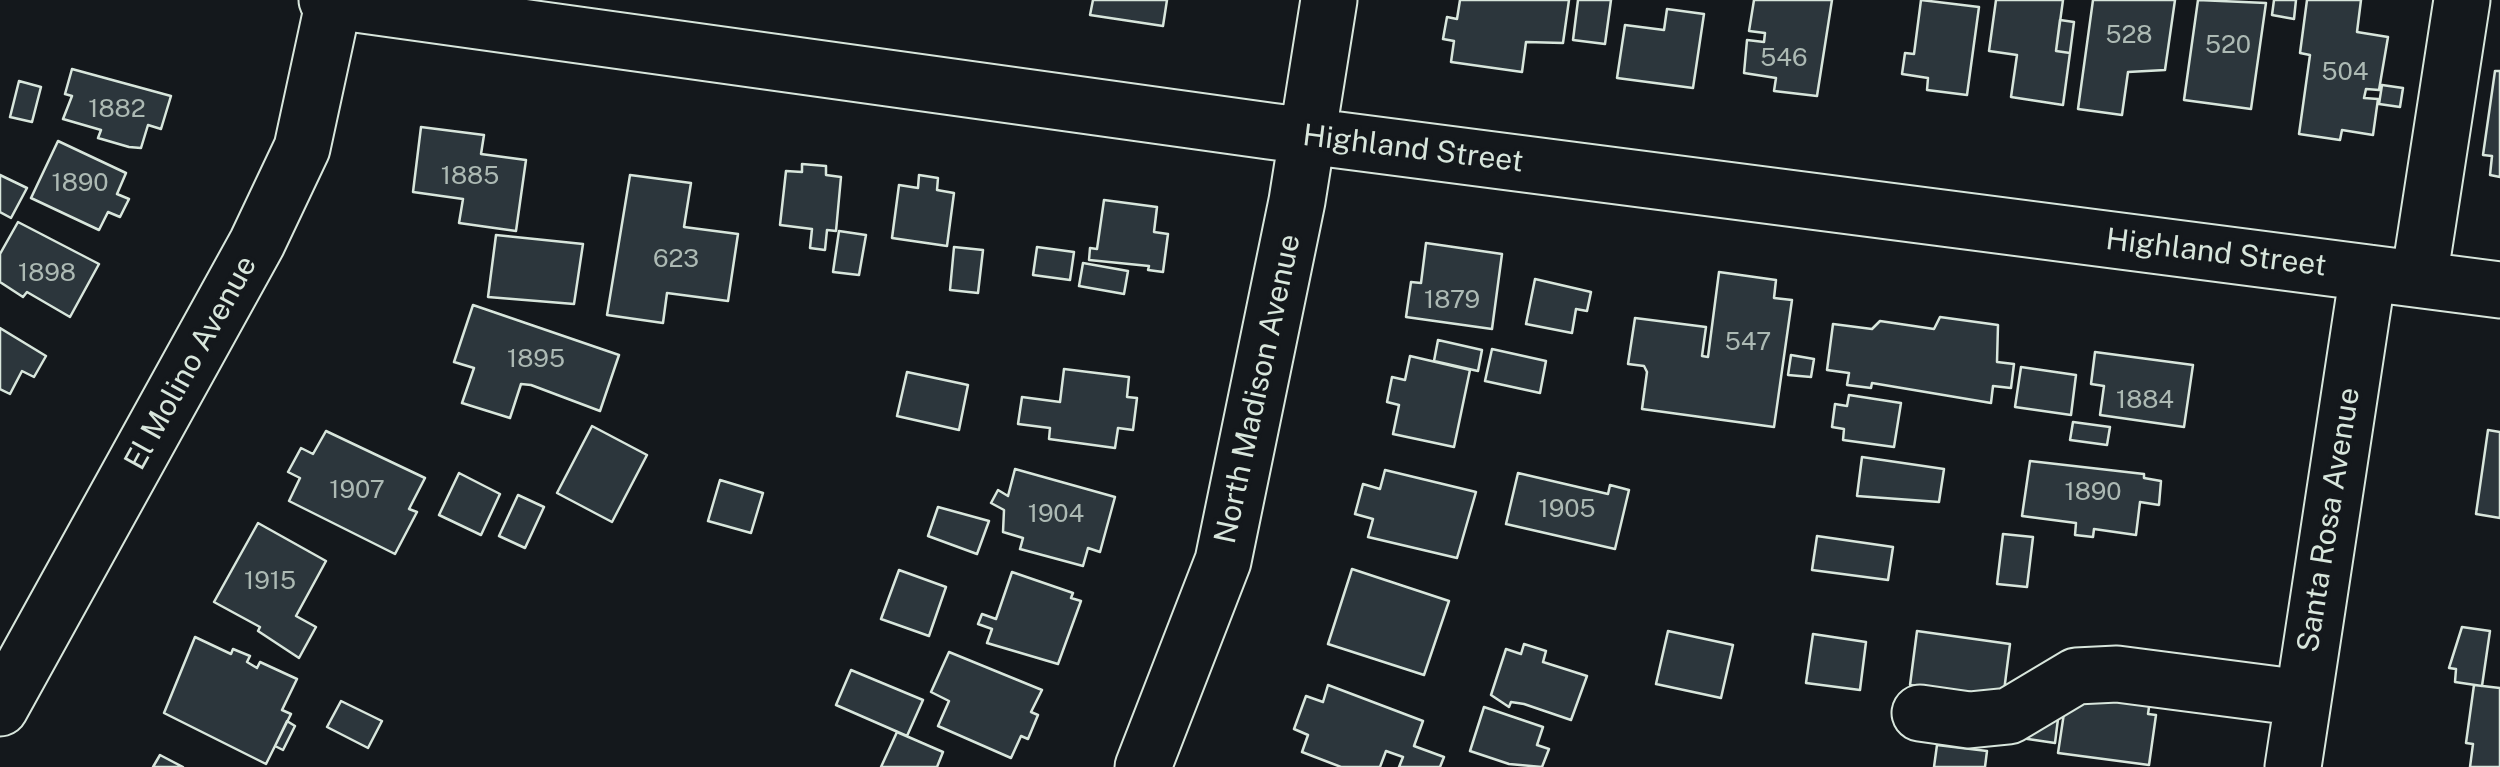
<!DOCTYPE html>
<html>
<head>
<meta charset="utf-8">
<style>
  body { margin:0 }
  canvas { display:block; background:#14181c }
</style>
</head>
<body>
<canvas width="2500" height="767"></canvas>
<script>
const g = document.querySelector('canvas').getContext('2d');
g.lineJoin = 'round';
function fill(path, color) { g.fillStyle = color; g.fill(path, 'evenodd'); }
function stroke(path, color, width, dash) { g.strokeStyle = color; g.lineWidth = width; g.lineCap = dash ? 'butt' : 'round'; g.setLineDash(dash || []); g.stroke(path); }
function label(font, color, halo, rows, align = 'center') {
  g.font = font + ' "Public Sans",sans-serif'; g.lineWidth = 8; g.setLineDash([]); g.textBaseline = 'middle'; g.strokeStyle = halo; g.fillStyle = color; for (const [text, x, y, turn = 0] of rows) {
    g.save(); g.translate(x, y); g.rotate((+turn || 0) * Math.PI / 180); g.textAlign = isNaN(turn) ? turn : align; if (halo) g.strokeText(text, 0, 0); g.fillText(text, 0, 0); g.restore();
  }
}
const building = new Path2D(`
  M1093 0H1167L1163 26 1090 15Z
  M1460 0H1569L1563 43 1526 42 1522 72 1451 62 1454 41 1443 39 1447 17 1457 19Z
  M1578 0H1611L1605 44 1573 40Z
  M1754 0H1832L1817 96 1774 91 1776 78 1744 73 1747 40 1764 42 1765 33 1749 31Z
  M1921 0 1979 7 1967 95 1927 90 1928 78 1902 74 1905 53 1914 54Z
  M1996 0H2063L2056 51 2070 53 2063 105 2011 97 2017 55 1989 51Z
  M2093 0H2175L2165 70 2128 72 2122 115 2078 109Z
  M2198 0 2266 3 2251 109 2184 100Z
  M2274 0H2296L2294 19 2272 15Z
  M2307 0H2361L2357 32 2388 37 2379 90 2366 89 2364 98 2378 99 2373 135 2342 130 2340 140 2299 134 2310 55 2300 53Z
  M1667 9 1704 14 1693 88 1617 78 1625 25 1664 30Z
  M2060 20 2074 22 2070 53 2056 51Z
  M72 69 171 96 161 129 148 125 141 148 129 147 98 138 101 130 63 119 72 96 65 94Z
  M2495 71H2500V177L2490 175 2492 156 2483 155Z
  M19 81 41 87 32 122 10 117Z
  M2382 85 2403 88 2400 107 2379 104Z
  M421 127 484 135 481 154 526 160 516 231 459 223 463 199 413 192Z
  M58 141 126 173 117 194 129 199 120 217 108 212 99 230 31 198Z
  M802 164 826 166V175L841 177 836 231 827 230 825 250 810 248 812 229 780 225 786 171 802 172Z
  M0 175 27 188 11 218 0 212Z
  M630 175 691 183 684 227 738 234 728 301 667 293 663 323 607 315Z
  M919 175 938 178 937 190 954 193 947 246 892 238 899 185 918 188Z
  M1104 200 1157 207 1154 232 1168 234 1163 272 1148 270 1149 266 1089 260 1090 248 1097 249Z
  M18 222 99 264 70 317 27 292 23 297 0 282V254Z
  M839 231 866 235 859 275 833 272Z
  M496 235 583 244 574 304 488 297Z
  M1426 243 1502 254 1492 329 1406 317 1411 282 1421 283Z
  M954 247 983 250 978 293 950 290Z
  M1037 247 1074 252 1070 280 1033 275Z
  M1083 263 1128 271 1124 294 1079 286Z
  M1719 272 1776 280 1774 298 1792 300 1774 427 1642 409 1647 372 1644 366 1628 364 1635 318 1706 327 1702 356 1708 357Z
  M1535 279 1591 292 1587 311 1576 309 1572 333 1526 324Z
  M473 305 619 355 600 411 531 385 521 384 510 418 462 403 474 368 454 362Z
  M1940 317 1998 325 1997 362 2014 364 2011 388 1993 386 1991 403 1872 383 1871 388 1847 385 1849 373 1827 370 1833 324 1872 329 1880 321 1934 329Z
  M0 328 46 356 34 377 22 371 10 394 0 389Z
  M1438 340 1482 350 1478 371 1434 361Z
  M1492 349 1546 361 1540 393 1485 381Z
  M2095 352 2193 365 2184 427 2100 415 2104 386 2091 384Z
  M1791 355 1814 359 1811 377 1788 375Z
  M1410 356 1470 370 1454 447 1393 434 1399 405 1387 402 1392 377 1405 380Z
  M2021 367 2076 375 2071 415 2015 407Z
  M1064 369 1129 377 1127 397 1137 398 1133 430 1118 428 1115 448 1049 439 1050 428 1018 424 1022 397 1060 402Z
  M907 372 968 385 959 430 897 416Z
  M1849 395 1901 403 1894 447 1843 440 1844 429 1832 427 1835 404 1847 406Z
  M2073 422 2110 427 2107 445 2070 440Z
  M592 426 647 455 612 522 557 493Z
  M2488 430 2500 432V518L2476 514Z
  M326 431 425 478 409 509 417 512 395 554 289 501 300 478 288 472 301 448 313 454Z
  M1862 457 1944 469 1939 502 1857 496Z
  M2030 461 2144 474V478L2161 481 2159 505 2140 502 2136 535 2094 529 2093 537 2075 535 2076 523 2022 516Z
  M1015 469 1115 497 1100 552 1088 548 1083 566 1020 549 1023 538 1003 532 1004 510 991 503 998 490 1008 496Z
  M1385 470 1476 492 1457 558 1368 537 1373 519 1355 514 1363 484 1380 489Z
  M459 473 500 494 481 535 439 515Z
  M1518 473 1608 494 1610 485 1629 490 1615 549 1506 524Z
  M720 480 763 493 751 533 708 521Z
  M518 495 544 507 525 548 499 536Z
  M938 507 989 521 977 554 928 536Z
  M258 523 326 561 296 616 316 627 299 658 258 631 260 627 214 602Z
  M2003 534 2033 537 2027 587 1997 584Z
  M1817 536 1893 547 1888 580 1812 570Z
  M1352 569 1449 601 1424 675 1328 644Z
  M899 570 946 587 929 636 881 619Z
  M1012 572 1073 593 1071 598 1081 601 1058 664 987 643 992 629 978 624 982 614 996 619Z
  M2462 627 2490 631 2482 686 2455 682 2456 669 2449 668Z
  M1668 631 1733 645 1721 698 1656 684Z
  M1917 631 2010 644 2003 699 1910 685Z
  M1813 634 1866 642 1860 690 1806 683Z
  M195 637 231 654 233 649 250 656 247 662 257 668 260 662 297 679 282 710 291 714 266 764 164 713Z
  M1524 644 1546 651 1543 662 1587 676 1571 720 1524 704 1511 702 1509 707 1491 695 1506 649 1521 654Z
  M949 652 1042 690 1031 712 1038 715 1028 739 1021 736 1011 758 938 726 949 701 931 692Z
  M851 670 923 700 907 736 836 705Z
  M1328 685 1423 721 1414 746 1444 757 1440 767H1399L1403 757 1386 751 1380 767H1341L1302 752 1308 735 1294 729 1306 696 1323 702Z
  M2474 685 2500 688V767H2470L2473 744 2466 743Z
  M2152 687 2148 714 2156 715 2149 765 2058 753 2067 693Z
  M341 701 382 721 368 748 327 727Z
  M1484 707 1543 727 1537 745 1549 749 1542 767 1509 764 1470 751Z
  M2024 714 2058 719 2055 743 2021 738Z
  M287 721 295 726 283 750 275 746Z
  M897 732 943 752 937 767H881Z
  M1937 745 1987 751 1985 767H1934Z
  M160 755 183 767H153Z`);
fill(building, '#2c363c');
stroke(building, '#d8e6dc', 2.5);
const minor = new Path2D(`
  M327 0 1269 131 2500 290
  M2419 279 2462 0
  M0 708 257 243 302 148 334 0
  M1920 713 1969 720 2009 716 2076 676 2117 674 2302 698
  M1143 767 1223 561 1297 201 1329 0
  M2293 767 2368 273`);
stroke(minor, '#d8e6dc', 59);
stroke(minor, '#14181c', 55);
label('25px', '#adbab4', null, [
  ["528",2129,35],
  ["520",2228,45],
  ["546",1784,58],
  ["504",2345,72],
  ["1882",117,109],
  ["1885",470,176],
  ["1890",80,183],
  ["623",676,259],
  ["1898",47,273],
  ["1879",1452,300],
  ["547",1748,342],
  ["1895",536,359],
  ["1884",2145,400],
  ["1907",357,490],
  ["1890",2093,492],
  ["1905",1567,509],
  ["1904",1056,514],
  ["1915",270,581]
]);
label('30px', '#d8e6dc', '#14181c', [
  ["Highland Street",1413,149,7],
  ["Highland Street",2216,253,7],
  ["El Molino Avenue",191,363,-61],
  ["North Madison Avenue",1258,389,-78],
  ["Santa Rosa Avenue",2329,520,-81]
]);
</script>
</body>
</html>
